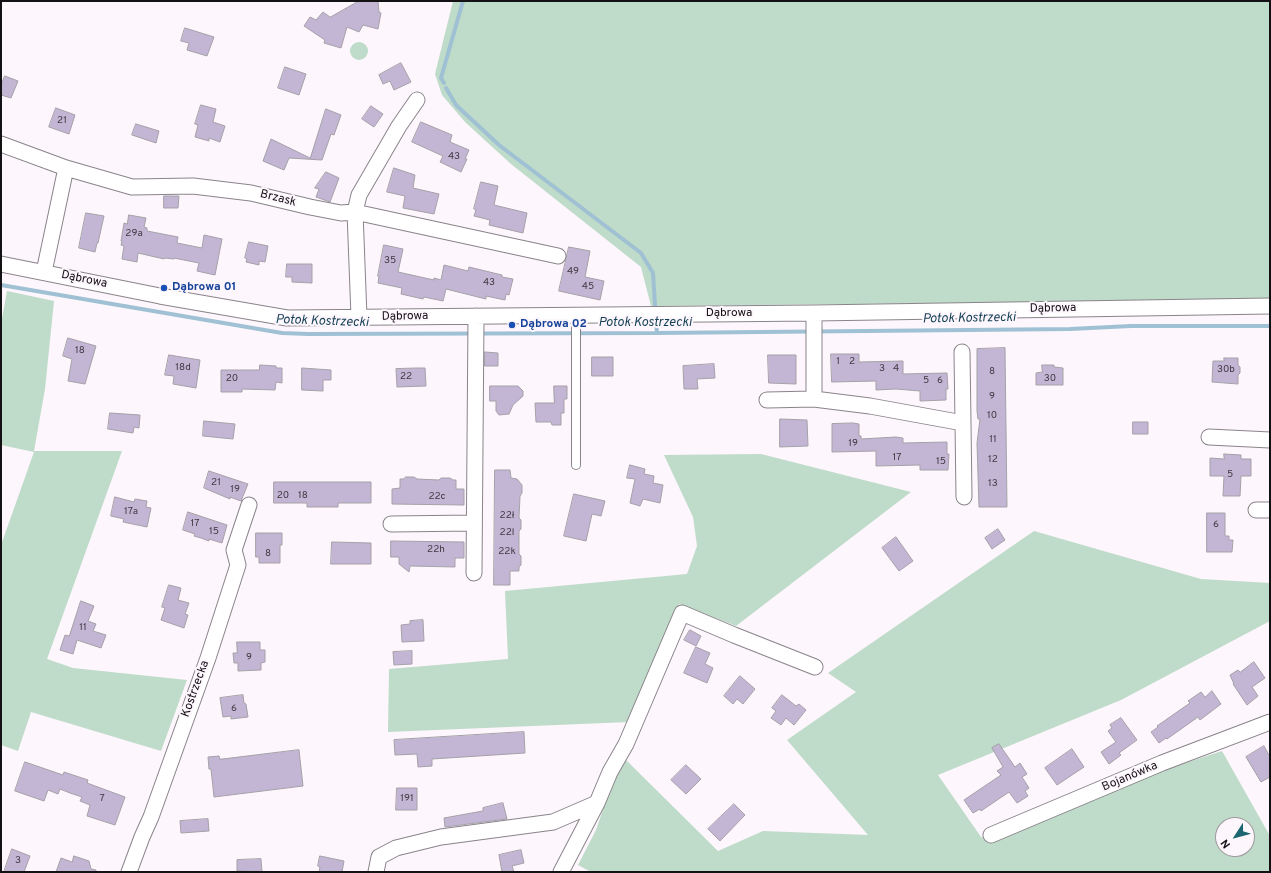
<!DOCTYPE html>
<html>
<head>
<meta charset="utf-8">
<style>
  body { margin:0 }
  #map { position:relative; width:1271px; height:873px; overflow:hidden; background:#fdf6fc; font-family:Overpass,sans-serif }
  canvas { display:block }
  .frame { position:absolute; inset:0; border:2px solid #131113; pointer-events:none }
  .north { position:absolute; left:1215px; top:817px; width:40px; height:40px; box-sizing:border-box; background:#fdf6fc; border:1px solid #9f9a9f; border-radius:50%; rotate:234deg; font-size:11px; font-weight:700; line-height:16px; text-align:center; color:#131113 }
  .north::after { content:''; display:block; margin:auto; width:14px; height:18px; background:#1c6671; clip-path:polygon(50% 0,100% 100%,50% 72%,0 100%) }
</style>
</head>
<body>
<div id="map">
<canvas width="1271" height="873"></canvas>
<div class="frame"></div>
<div class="north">N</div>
</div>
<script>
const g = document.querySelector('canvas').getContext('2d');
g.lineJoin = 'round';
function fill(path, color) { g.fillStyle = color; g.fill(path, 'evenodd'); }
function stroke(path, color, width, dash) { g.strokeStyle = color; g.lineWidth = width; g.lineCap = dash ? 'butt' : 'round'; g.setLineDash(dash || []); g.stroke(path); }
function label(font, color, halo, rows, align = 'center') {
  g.font = font + ' Overpass,sans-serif'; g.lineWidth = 4; g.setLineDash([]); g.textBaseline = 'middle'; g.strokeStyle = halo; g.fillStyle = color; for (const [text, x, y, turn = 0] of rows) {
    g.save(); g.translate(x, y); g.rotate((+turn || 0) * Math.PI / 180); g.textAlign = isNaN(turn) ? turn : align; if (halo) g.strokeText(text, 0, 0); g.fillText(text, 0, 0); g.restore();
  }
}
fill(new Path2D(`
  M453 1H1270V300L651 306 641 267 511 164 465 122 442 95 435 74Z
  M350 51a9 9 0 1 1 18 0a9 9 0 1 1-18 0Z
  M7 291 54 301 45 389 34 451H122L47 659 73 668 187 680 161 751 31 712 18 751 1 745V545L34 452 1 445V324Z
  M761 454 911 492 736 626 679 604 629 722 388 732 389 669 508 659 505 591 687 574 697 546 693 517 664 455Z
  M1034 531 1201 579 1270 583V621L1121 700 938 775 981 837 996 840 1164 770 1222 751 1270 836V872H591L578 865 596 830 611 786 625 759 718 851 763 831 868 835 787 740 856 692 828 673ZM1223 825H1247V849H1223Z`), '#bfdbc9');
stroke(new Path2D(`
  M444 83 441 78 463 1
  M446 88 456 105 499 145 641 253 653 273 655 305
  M1 285 282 333 308 334 657 333 1070 329 1131 326H1270
  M656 323 657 333`), '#9fc1d3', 4);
const building = new Path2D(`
  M359 1H378L379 12 381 13 378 29 363 25 359 32 347 27 341 48 324 43 325 40 304 26 310 17 316 20 323 12 330 17Z
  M185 28 214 37 207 56 187 50 189 43 181 41Z
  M401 63 411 82 394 90 390 81 383 84 379 75Z
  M285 67 306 74 299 95 278 88Z
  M5 76 18 81 11 98 1 95V85Z
  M201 105 216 109 213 122 225 126 220 142 209 138V141L195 137 198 125 195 124Z
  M371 106 383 114 374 127 362 119Z
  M56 108 75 115 69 134 49 127Z
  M326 109 341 115 334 135 331 134 322 160 289 158 284 170 263 161 271 139 310 158Z
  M421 122 452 135 450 142 469 150 465 159H467L461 172 440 162 443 156 412 142Z
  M136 124 159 131 156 143 132 135Z
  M394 168 415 175 413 188 439 194 434 214 403 208 405 196 387 192Z
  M326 172 339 178 330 202 316 197 319 189 315 188Z
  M481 182 498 186 494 205 527 213 523 233 489 225 490 220 474 216 476 210 474 209Z
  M164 196H179L178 208H164Z
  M86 213 104 216 98 243H97L95 252 79 248Z
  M129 215 146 218 144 227 147 228V231L178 237 177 243 202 248 204 235 222 239 215 275 197 271 199 263 174 258V259L165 258 164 259 138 253 137 262 122 259 124 246 121 245 122 241H121L124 223 127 224Z
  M249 242 268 246 265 262 259 261V265L246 262 247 259 245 258Z
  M384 245 403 249 398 272 434 280V278L441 280 444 265 468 271 469 267 502 275V277L513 279 509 295 506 294 505 300 486 296V299L446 289 443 301 424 297 423 299 401 294 402 288 378 283 379 276H378Z
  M569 247 590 251 585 277 604 281 600 300 559 291Z
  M287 264H312V283L292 282V277H286Z
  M68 338 96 346 85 384 68 381 72 359 63 356Z
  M1005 348 1007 507H979L977 443 980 419H978L977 411V349Z
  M485 352 498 353V366H485Z
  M831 354H859V362L903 361V374L947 373 948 389H946V400L920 401V391L896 389 876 390V381L832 382Z
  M169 355 200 360 196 388 173 384 174 376 165 375Z
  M768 355H796V384L769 383Z
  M592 357H613V376H592Z
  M1224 358H1238V365L1240 367V373L1238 375V384L1212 382 1213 361H1224Z
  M714 364 715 378 697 379 698 389H684L683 366Z
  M260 365 276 366V368H282V383L276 382 275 390 242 389V392H221V370H259Z
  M1042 365H1054V367L1063 368V385H1036V373L1042 372Z
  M302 368 331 370V380H323V391L302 390Z
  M417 368H425L426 386 397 387 396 369Z
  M490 386H518L523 391V396L513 405 509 414 499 415 496 411V401H490Z
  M554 386H567V399H564V413H561V425H552L551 422H536L535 403H554Z
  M110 413 140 415 139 428 134 427 133 433 108 429Z
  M780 419 807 420 808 446 780 447Z
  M204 421 235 424 233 439 203 436Z
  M1133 422H1148V434H1133Z
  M853 423 859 424V436H861V439L896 437 903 438V443L947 442V454H949L948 470H920V465L876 466V451L832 452V424Z
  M1224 454 1241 455V459H1251V476H1241L1240 496H1223L1224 476H1210V458L1224 459Z
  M630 465 645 469 644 474 654 476 653 483 663 485 660 503 643 499 640 506 630 503 635 479 627 478Z
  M495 470H510L511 478 517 479 522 485V493L520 496 519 518 521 520V529L519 531V554L521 556V565L519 567V571H510V585H494Z
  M209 471 248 484 241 501 230 497V499L204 488Z
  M406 477H414L417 479 439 480 441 478H450L453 480H456V489H464V505L392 504V489L400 488V479H403Z
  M274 482H371V503H338V507H307V503H274Z
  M574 494 605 501 601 516 592 514 586 541 564 536Z
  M115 497 134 502 135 499 147 501 146 507 151 508 147 527 123 522 124 519 111 516Z
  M188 512 227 525 222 543 209 539V541L201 538 194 536 195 534 183 530Z
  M1207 513H1225V536H1229V540H1233L1232 552H1207Z
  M998 529 1005 540 992 549 985 538Z
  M256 533H282V545H280V563H259V557H256Z
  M896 537 913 561 899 571 882 548Z
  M391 541 464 542V558H455V567L410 566 409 572 399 564V557H391Z
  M332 542 371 543V564H331Z
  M169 585 181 588 178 600 189 603 185 614 188 615 184 628 161 620 165 608 162 607Z
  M81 601 94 606 88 621 96 624 93 631 106 635 101 648 77 640 73 654 60 650 65 635 69 636Z
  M423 620 424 641 402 642 401 625 410 624V621Z
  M690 630 701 636 696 646 684 640Z
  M237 642H260V650H265V662L261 663V670L238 671V663H234L233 653H237Z
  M696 647 710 653 705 664 713 668 707 683 684 673Z
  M412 651V664L394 665 393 652Z
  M1254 662 1265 678 1252 687 1258 696 1247 705 1233 684H1234L1230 675 1238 670 1240 672Z
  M740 676 755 689 743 704 737 699 733 704 724 696Z
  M1212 691 1221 704 1200 720 1198 717 1167 739 1166 738 1159 743 1151 732 1158 727 1157 726 1190 703 1188 701 1201 692 1205 697Z
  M243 695 244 703 246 704 248 717 231 719V716L223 717 220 698Z
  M782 695 796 706 799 704 806 710 794 725 786 718 781 725 771 718 776 711 772 708Z
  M1121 718 1137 740 1119 753 1121 755 1109 764 1101 752 1116 742 1108 731 1112 728 1110 725Z
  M524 732 525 753 432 759V766L418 767 417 754 395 755 394 740Z
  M999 744 1015 767 1020 763 1027 774 1022 777 1029 788 1025 791 1028 796 1017 803 1009 792 981 811 980 809 973 813 964 800 1001 775 997 771 1003 767 992 748Z
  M1264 746 1270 757V777L1261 782 1246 757Z
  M1072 749 1084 767 1057 785 1045 768Z
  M299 750 303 786 214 797 211 769H209L208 757 219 756 220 759Z
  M25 762 63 775 64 772 88 780 87 783 125 797 115 825 87 816 90 805 80 801 82 797 70 793 60 789 58 794 48 790 44 801 15 791Z
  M686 765 701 779 686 794 671 780Z
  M397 788H417V810H396Z
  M503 803 507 819 445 827 444 818 483 811V808Z
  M734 804 745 815 720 841 708 829Z
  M208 819 209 831 181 833 180 821Z
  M12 849 30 856 24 872H4Z
  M521 850 524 863 512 866 514 872H502L499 855Z
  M74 856 89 861 91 869 96 870V872H56L61 858 72 862Z
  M320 856 344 861 342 872H319L320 867 318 866Z
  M261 859 262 872 237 871V860Z`);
fill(building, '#c3b6d4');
stroke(building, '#a4a1a8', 1);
const lane = new Path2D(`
  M576 315V465`);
const street = new Path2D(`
  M1 144 66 168 132 187 193 186 251 193 310 207 341 213 355 212 558 256
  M1 264 160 296 287 318 814 313 1270 306
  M44 272 66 168
  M359 317 355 212 359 195 399 126 417 100
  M814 399 870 406 963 423 962 352
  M767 400 814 399V313
  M963 423 964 497
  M1209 437 1270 440
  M1256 510H1270
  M391 524 474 523
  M474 573 476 316
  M991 835 1162 763 1270 722
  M129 872 142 837 151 817 208 658 238 565 234 550 249 505
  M376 872 379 857 396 848 441 837 553 822 597 803 610 772 626 744 682 613 734 635 815 667
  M561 872 597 803`);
stroke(lane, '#8a848a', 10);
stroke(street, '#8a848a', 17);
stroke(lane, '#fff', 8);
stroke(street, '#fff', 15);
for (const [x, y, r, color] of [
  [164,288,4,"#1a4fb4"],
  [512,325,4,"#1a4fb4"]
]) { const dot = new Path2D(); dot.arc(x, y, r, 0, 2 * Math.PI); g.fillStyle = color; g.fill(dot); stroke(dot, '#fdf6fc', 1.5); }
label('10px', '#3f3a43', null, [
  ["21",62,121],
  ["43",454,157],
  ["29a",134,234],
  ["35",390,261],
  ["49",573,272],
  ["43",489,283],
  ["45",588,287],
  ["18",80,351],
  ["1",838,362],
  ["2",852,362],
  ["18d",183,368],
  ["3",882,369],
  ["4",896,369],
  ["30b",1226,370],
  ["8",992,372],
  ["22",406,377],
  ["20",232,379],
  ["30",1050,379],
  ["5",926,381],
  ["6",940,381],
  ["9",992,397],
  ["10",992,416],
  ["11",993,440],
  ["19",853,444],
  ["17",897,458],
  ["12",993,460],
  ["15",941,462],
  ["5",1230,475],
  ["21",216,483],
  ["13",993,484],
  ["19",235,490],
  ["20",283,496],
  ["18",303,496],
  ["22c",437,497],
  ["17a",131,512],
  ["22ł",507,516],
  ["17",195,524],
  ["6",1216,525],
  ["15",214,532],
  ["22l",507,533],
  ["22h",436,550],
  ["22k",507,552],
  ["8",268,554],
  ["11",83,628],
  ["9",249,658],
  ["6",234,709],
  ["7",102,799],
  ["191",407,799],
  ["3",18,861]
]);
label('12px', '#131113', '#fdf6fc', [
  ["Brzask",278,199,14],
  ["Dąbrowa",84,280,12],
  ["Dąbrowa",1053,309,-1],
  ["Dąbrowa",729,314],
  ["Dąbrowa",405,317,-1],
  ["Kostrzecka",196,689,-70],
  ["Bojanówka",1130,777,-23]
]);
label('bold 12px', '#164399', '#fdf6fc', [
  ["Dąbrowa 01",172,288],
  ["Dąbrowa 02",520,325]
], 'left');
label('italic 13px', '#123f53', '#fdf6fc', [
  ["Potok Kostrzecki",969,319,-1],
  ["Potok Kostrzecki",322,322,2],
  ["Potok Kostrzecki",645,323]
]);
</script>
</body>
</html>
